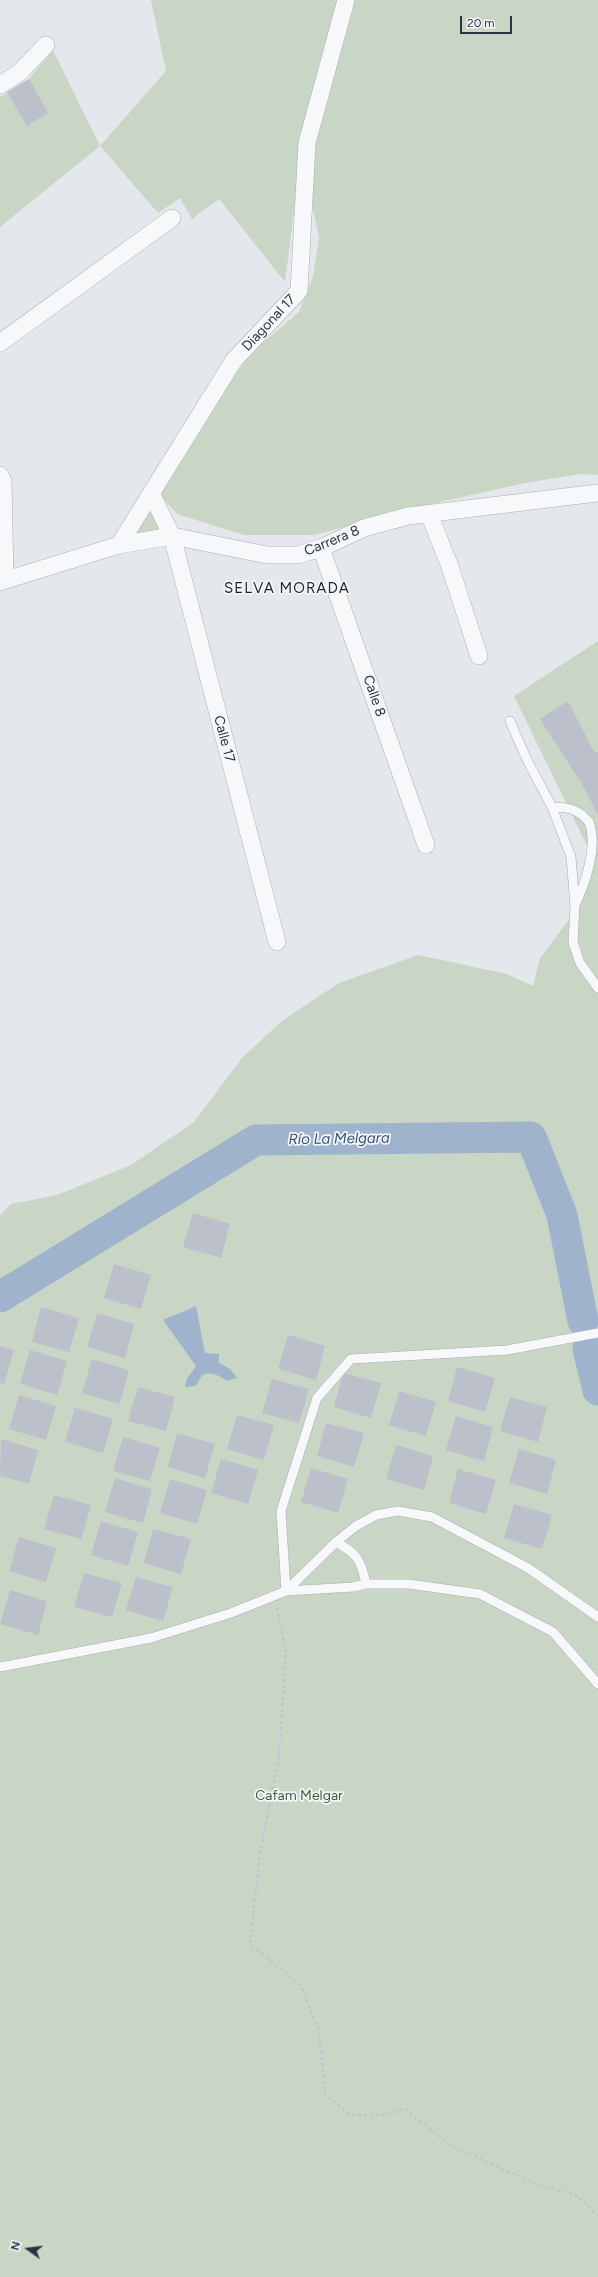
<!DOCTYPE html>
<html>
<head>
<meta charset="utf-8">
<style>
  body { margin:0 }
  #map { position:relative; width:598px; height:2277px; overflow:hidden; background:#e4e7ec; font-family:Figtree,sans-serif }
  canvas { display:block }
  .north { position:absolute; left:8px; top:2229px; width:40px; height:40px; -webkit-text-stroke:3px #f4f6f9; paint-order:stroke; rotate:284deg; font-size:11px; font-weight:700; line-height:16px; text-align:center; color:#2b3445 }
  .north::after { content:''; display:block; margin:auto; width:14px; height:18px; background:#2b3445; clip-path:polygon(50% 0,100% 100%,50% 72%,0 100%) }
  .scale { position:absolute; left:460px; top:16px; width:52px; height:18px; box-sizing:border-box; border:2px solid #2b3445; border-top:0; padding-left:5px; font-size:12px; line-height:14px; white-space:nowrap; color:#2b3445; -webkit-text-stroke:3px #f4f6f9; paint-order:stroke }
</style>
</head>
<body>
<div id="map">
<canvas width="598" height="2277"></canvas>
<div class="north">N</div>
<div class="scale">20 m</div>
</div>
<script>
const g = document.querySelector('canvas').getContext('2d');
g.lineJoin = 'round';
function fill(path, color) { g.fillStyle = color; g.fill(path, 'evenodd'); }
function stroke(path, color, width, dash) { g.strokeStyle = color; g.lineWidth = width; g.lineCap = dash ? 'butt' : 'round'; g.setLineDash(dash || []); g.stroke(path); }
function label(font, color, halo, rows, align = 'center') {
  g.font = font + ' Figtree,sans-serif'; g.lineWidth = 3.5; g.setLineDash([]); g.textBaseline = 'middle'; g.strokeStyle = halo; g.fillStyle = color; for (const [text, x, y, turn = 0] of rows) {
    g.save(); g.translate(x, y); g.rotate((+turn || 0) * Math.PI / 180); g.textAlign = isNaN(turn) ? turn : align; if (halo) g.strokeText(text, 0, 0); g.fillText(text, 0, 0); g.restore();
  }
}
fill(new Path2D(`
  M151 0H342L298 180 285 282 219 199 192 219 180 198 158 213 100 146 0 227V97L29 79 53 50 100 146 166 71Z
  M353 0H598V475L581 474 525 483 431 504 314 535H244L177 514 160 495 224 388 255 350 299 312 313 276 319 238 309 189 318 104 346 34Z
  M150 503 166 533 128 538Z
  M598 641V2277H0V1215L11 1204 57 1195 131 1165 194 1122 242 1058 283 1020 339 983 418 955 507 974 533 986 540 958 580 905 590 852 514 696Z`), '#c9d6c5');
fill(new Path2D(`
  M196 1306 205 1353 219 1354V1363L230 1369 237 1378 227 1381C218 1375 212 1371 202 1375L196 1386 185 1387 187 1379 196 1366 163 1320Z`), '#9fb4cc');
stroke(new Path2D(`
  M0 1297 256 1140 531 1137 562 1215 583 1321
  M588 1349 598 1390`), '#9fb4cc', 31);
fill(new Path2D(`
  M29 79 48 113 27 126 7 92Z
  M568 701 594 752H598V815L582 784 540 719Z
  M193 1213 230 1224 221 1258 183 1247Z
  M114 1264 151 1275 141 1309 104 1298Z
  M41 1307 79 1318 69 1352 32 1342Z
  M97 1313 134 1324 125 1358 87 1347Z
  M288 1335 325 1346 316 1380 278 1369Z
  M0 1346 14 1350 4 1384 0 1383Z
  M30 1350 67 1361 57 1395 20 1384Z
  M92 1359 129 1370 120 1404 82 1393Z
  M457 1367 495 1378 485 1412 448 1401Z
  M343 1373 381 1383 371 1418 334 1407Z
  M272 1379 309 1389 299 1423 262 1413Z
  M138 1387 175 1397 166 1431 128 1421Z
  M399 1391 436 1402 426 1436 389 1425Z
  M19 1395 56 1406 46 1440 9 1429Z
  M510 1397 547 1407 538 1442 500 1431Z
  M75 1408 113 1419 103 1453 65 1442Z
  M237 1415 274 1425 264 1460 227 1449Z
  M456 1416 493 1427 484 1461 446 1450Z
  M326 1423 364 1433 354 1467 317 1456Z
  M177 1433 215 1444 205 1478 168 1467Z
  M123 1437 160 1448 150 1481 113 1471Z
  M1 1439 38 1450 29 1484 0 1476Z
  M396 1445 433 1456 424 1490 386 1479Z
  M519 1449 556 1460 547 1494 509 1483Z
  M221 1459 258 1470 248 1504 211 1493Z
  M311 1468 348 1479 338 1513 301 1502Z
  M458 1469 496 1480 486 1514 449 1503Z
  M115 1478 152 1489 143 1523 105 1512Z
  M170 1479 207 1490 197 1524 160 1513Z
  M54 1495 91 1505 81 1539 44 1529Z
  M514 1504 552 1515 542 1549 504 1538Z
  M101 1521 138 1532 128 1566 91 1555Z
  M153 1529 191 1539 181 1574 144 1563Z
  M19 1537 56 1548 46 1582 9 1571Z
  M84 1573 122 1583 112 1617 74 1607Z
  M136 1577 173 1587 163 1621 126 1610Z
  M10 1590 47 1601 38 1635 0 1624Z`), '#bbc0ca');
const service = new Path2D(`
  M510 721 527 760 552 807 571 857 575 906 573 942 580 963 598 988
  M552 807C568 807 578 809 589 822 598 846 586 882 575 905
  M366 1584C361 1559 357 1554 336 1542L356 1526 376 1515 398 1511 432 1517 528 1568 598 1617
  M286 1591 281 1511 317 1398 351 1359 507 1350 598 1333
  M286 1591 336 1542
  M0 1667 151 1638 231 1613 286 1591 353 1587 366 1584H409L480 1594 553 1632 598 1684`);
const minor = new Path2D(`
  M0 85 20 72 46 45
  M0 343 172 218
  M0 475 3 481 5 580
  M151 493 172 536 277 942
  M429 514 449 564 479 656
  M119 545 234 360 299 291 307 143 346 0
  M321 548 426 845
  M0 582 119 545 172 536 267 555H298L321 548 364 528 408 516 598 493`);
stroke(service, '#a9aeb7', 10);
stroke(minor, '#a9aeb7', 18);
stroke(new Path2D(`
  M277 1608 286 1653 279 1756 259 1860 250 1944 300 1985 319 2030 325 2095 351 2115H379L405 2109 451 2146 539 2185 576 2195 598 2215`), '#c2c5cb', 2.5, [3, 3]);
stroke(service, '#f7f8fa', 9);
stroke(minor, '#f7f8fa', 17);
label('14px', '#2b3445', '#f4f6f9', [
  ["Diagonal 17",269,323,-47],
  ["Carrera 8",332,541,-22],
  ["Calle 8",374,696,71],
  ["Calle 17",224,739,75]
]);
label('14px', '#3f6138', '#f4f6f9', [
  ["Cafam Melgar",299,1796]
]);
g.letterSpacing = '1px';
label('15px', '#1d2536', '#f4f6f9', [
  ["SELVA MORADA",287,589]
]);
g.letterSpacing = '0px';
label('italic 15px', '#34527a', '#f4f6f9', [
  ["Río La Melgara",339,1139,-1]
]);
</script>
</body>
</html>
